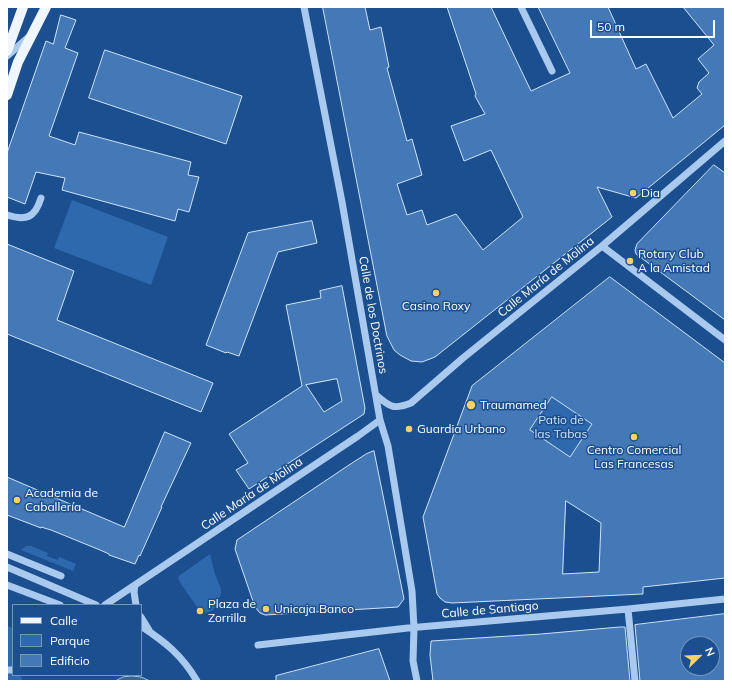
<!DOCTYPE html>
<html>
<head>
<meta charset="utf-8">
<style>
  body { margin:0 }
  #map { position:relative; width:732px; height:688px; overflow:hidden; background:#1b4f8f; font-family:Mulish,sans-serif }
  canvas { display:block }
  .frame { position:absolute; inset:0; border:8px solid #fff; pointer-events:none }
  .legend { position:absolute; left:12px; top:604px; width:130px; height:72px; box-sizing:border-box; background:#1b4f8f; border:1px solid #7695bc; margin:0; padding:5px 7px; list-style:none; font-size:12px; color:#fff }
  .legend li { display:flex; align-items:center; gap:8px; height:20px }
  .legend b { width:20px; border:1px solid #7695bc }
  .north { position:absolute; left:680px; top:636px; width:40px; height:40px; box-sizing:border-box; background:#1b4f8f; border:1px solid #7695bc; border-radius:50%; rotate:67deg; font-size:11px; font-weight:700; line-height:16px; text-align:center; color:#fff }
  .north::after { content:''; display:block; margin:auto; width:14px; height:18px; background:#ffd166; clip-path:polygon(50% 0,100% 100%,50% 72%,0 100%) }
  .scale { position:absolute; left:590px; top:20px; width:125px; height:18px; box-sizing:border-box; border:2px solid #fff; border-top:0; padding-left:5px; font-size:12px; line-height:14px; white-space:nowrap; color:#fff; -webkit-text-stroke:3px #1b4f8f; paint-order:stroke }
</style>
</head>
<body>
<div id="map">
<canvas width="732" height="688"></canvas>
<div class="frame"></div>
<ul class="legend">
<li><b style="height:5px;background:#f0f6ff"></b>Calle</li>
<li><b style="height:11px;background:#2e69ad"></b>Parque</li>
<li><b style="height:11px;background:#4478b7"></b>Edificio</li>
</ul>
<div class="north">N</div>
<div class="scale">50 m</div>
</div>
<script>
const g = document.querySelector('canvas').getContext('2d');
g.lineJoin = 'round';
function fill(path, color) { g.fillStyle = color; g.fill(path, 'evenodd'); }
function stroke(path, color, width, dash) { g.strokeStyle = color; g.lineWidth = width; g.lineCap = dash ? 'butt' : 'round'; g.setLineDash(dash || []); g.stroke(path); }
function label(font, color, halo, rows, align = 'center') {
  g.font = font + ' Mulish,sans-serif'; g.lineWidth = 3; g.setLineDash([]); g.textBaseline = 'middle'; g.strokeStyle = halo; g.fillStyle = color; for (const [text, x, y, turn = 0] of rows) {
    g.save(); g.translate(x, y); g.rotate((+turn || 0) * Math.PI / 180); g.textAlign = isNaN(turn) ? turn : align; if (halo) g.strokeText(text, 0, 0); g.fillText(text, 0, 0); g.restore();
  }
}
fill(new Path2D(`
  M72 200 168 237 151 285 54 248Z
  M552 397 592 424 570 457 530 430Z
  M26 546H31L48 553 47 556 58 560 59 557 76 564 73 571 21 550Z
  M210 554 215 574 221 589V594L213 610 206 613 199 610 181 584 178 578 180 575Z
  M7 626 13 628V675H20L23 681H7Z`), '#2e69ad');
const water = new Path2D(`
  M132 676 141 677 150 681H115L123 677Z`);
fill(water, '#3c6290');
stroke(water, '#9cc4f0', 1);
const building = new Path2D(`
  M323 7H365L370 30 381 27 389 67 387 68 407 141 412 139 422 175 397 184 407 215 422 210 427 225 456 214 483 250 523 217 491 150 464 161 451 126 485 114 475 96 476 94 447 7H491L531 91 570 73 538 7H608L636 69 646 64 673 118 702 94 697 88 699 82 709 73 698 59 714 45 683 7H725V125L636 198 597 187 612 217 435 357 422 362 411 361 400 355 394 350 387 336Z
  M61 15 76 20 65 48 78 53 49 136 75 145 79 132 191 162 188 175 199 177 189 212 178 209 175 221 62 190 65 178 36 172 25 204 7 197V153L46 41 53 44Z
  M105 50 242 96 226 144 89 98Z
  M714 165 725 173V320L636 254 635 250 637 244Z
  M312 221 317 243 278 252 239 356 227 352 226 353 206 345 248 233Z
  M7 244 74 271 57 320 213 383 201 412 7 334Z
  M610 277 725 363V578L643 587V594L452 603 445 602 440 598 437 594 423 517 472 386ZM552 397 592 424 570 457 530 430ZM566 501 601 523 599 572 563 574Z
  M342 286 365 408 364 414 249 489 236 470 248 463 229 434 302 386 286 305 321 298 320 291ZM337 379 342 401 324 412 306 385Z
  M165 432 191 443 161 507H162L140 556 139 555 135 564 109 555V554L100 550 51 530 41 527V528L7 515V477L124 527Z
  M374 451 404 599 398 607 265 615 260 613 255 607 235 549 237 540 349 465 366 454Z
  M725 614V681H640L635 625ZM688 644H712V668H688Z
  M620 627H625L630 681H433L430 655 431 641 541 634Z
  M379 649 390 681H276V676Z`);
fill(building, '#4478b7');
stroke(building, '#cfe3fa', 1);
stroke(new Path2D(`
  M304 7 342 202 380 420 388 446 412 591 414 628 413 661 417 681
  M521 7 552 71
  M7 56 30 36
  M7 215C26 221 35 218 41 198
  M602 246 725 340
  M376 395C390 407 393 410 411 403L463 358 602 246 725 141
  M7 554 61 576
  M7 567 96 605
  M7 585 60 605
  M135 585 134 592 136 605
  M105 605 358 436 380 420
  M628 609 635 681
  M141 617 149 630
  M141 626C165 642 182 655 197 681
  M258 645 408 628 628 609 725 599
  M7 670H13`), '#a9c9ee', 7);
stroke(new Path2D(`
  M7 51 23 7
  M7 95 18 62 46 7`), '#f0f6ff', 10);
for (const [x, y, r, color] of [
  [633,193,4,"#ffd166"],
  [630,261,4,"#ffd166"],
  [436,293,4,"#ffd166"],
  [471,405,5,"#ffd166"],
  [409,429,4,"#ffd166"],
  [634,437,4,"#ffd166"],
  [17,500,4,"#ffd166"],
  [266,609,4,"#ffd166"],
  [200,611,4,"#ffd166"]
]) { const dot = new Path2D(); dot.arc(x, y, r, 0, 2 * Math.PI); g.fillStyle = color; g.fill(dot); stroke(dot, '#1b4f8f', 1.5); }
label('12px', '#fff', '#1b4f8f', [
  ["Dia",641,193],
  ["Rotary Club",638,254],
  ["A la Amistad",638,268],
  ["Casino Roxy",436,306,"center"],
  ["Traumamed",480,405],
  ["Guardia Urbano",417,429],
  ["Centro Comercial",634,450,"center"],
  ["Las Francesas",634,464,"center"],
  ["Academia de",25,493],
  ["Caballería",25,507],
  ["Plaza de",208,604],
  ["Zorrilla",208,618],
  ["Unicaja Banco",274,609]
], 'left');
label('12px', '#fff', '#1b4f8f', [
  ["Calle María de Molina",546,277,-39],
  ["Calle de los Doctrinos",373,315,80],
  ["Calle María de Molina",252,494,-34],
  ["Calle de Santiago",490,610,-5]
]);
label('12px', '#cfe3fa', '#1b4f8f', [
  ["Patio de",561,420],
  ["las Tabas",561,434]
]);
</script>
</body>
</html>
